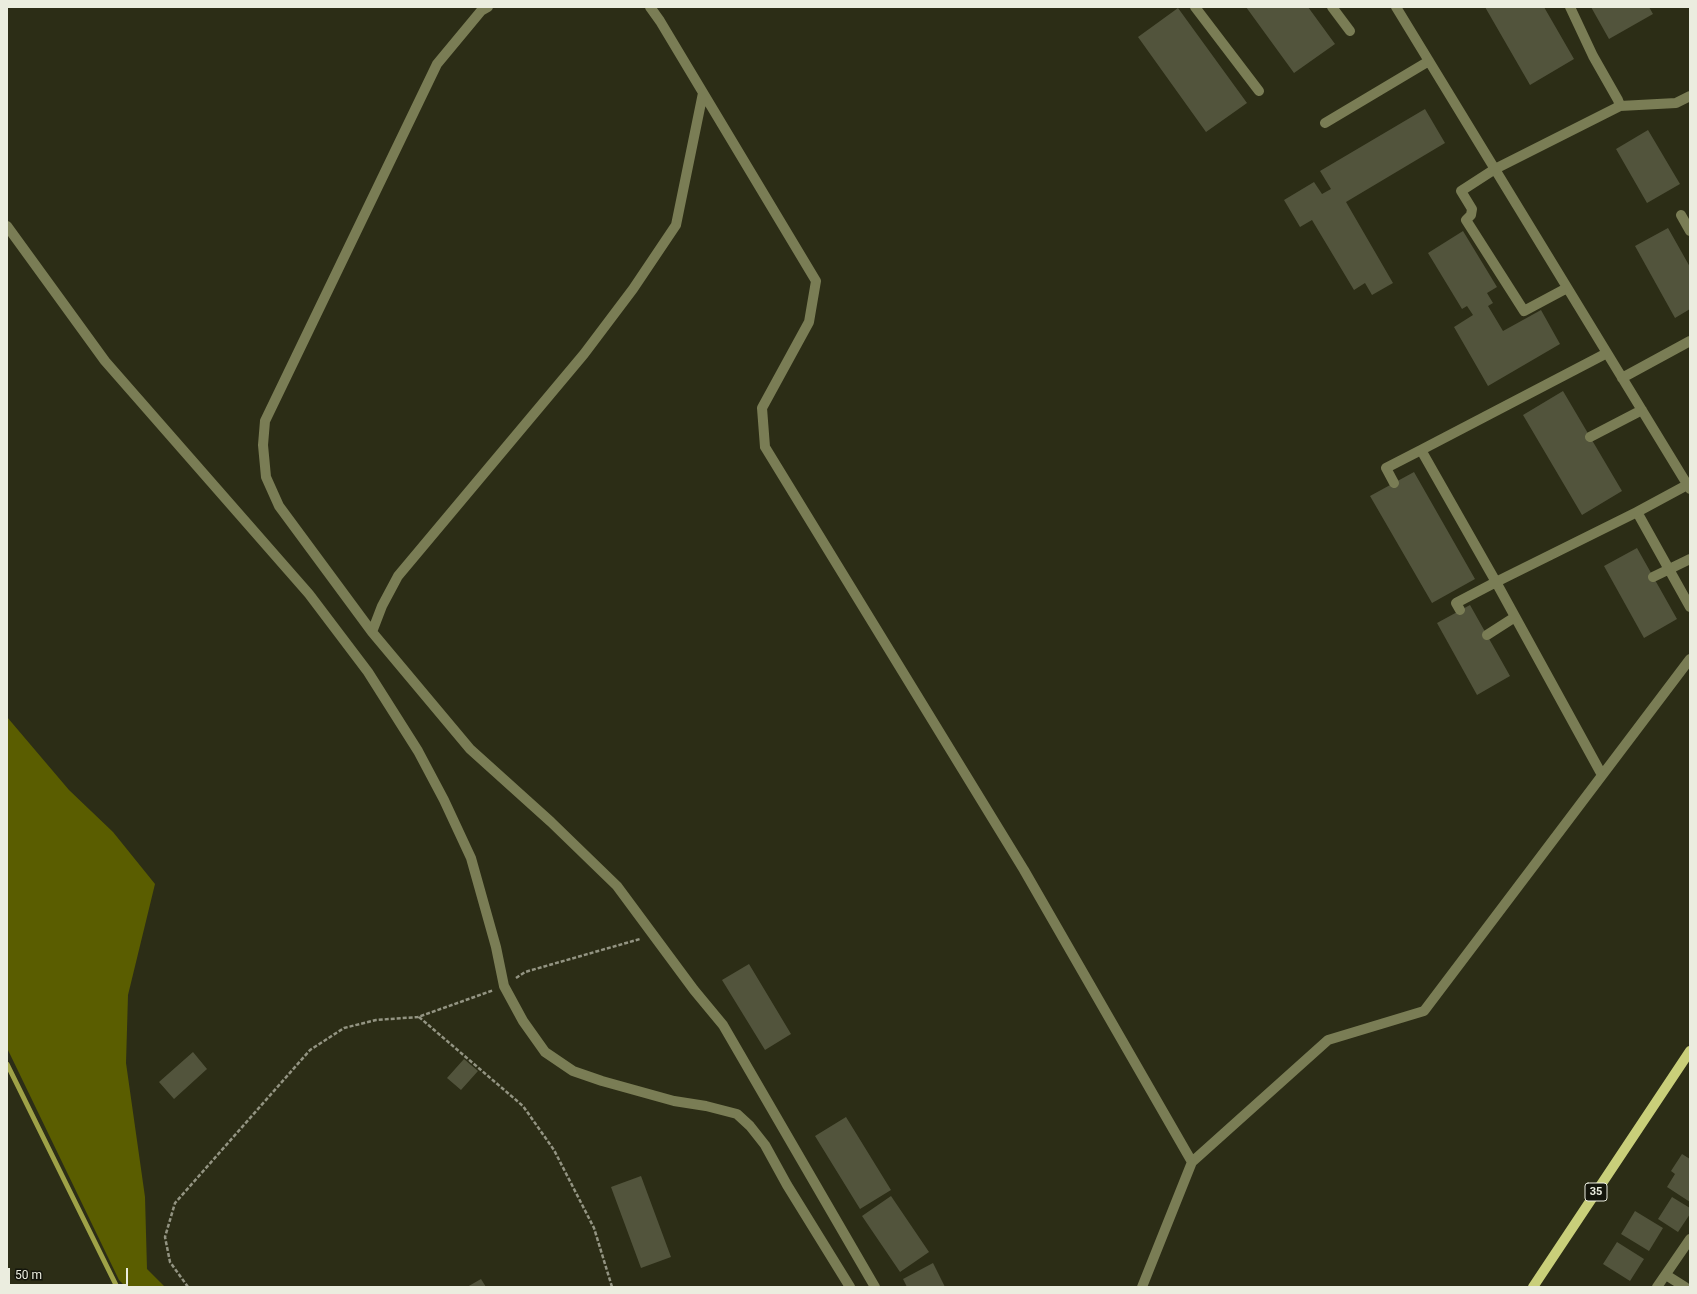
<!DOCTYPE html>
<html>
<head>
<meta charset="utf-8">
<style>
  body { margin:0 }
  #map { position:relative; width:1697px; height:1294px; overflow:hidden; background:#2c2d16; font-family:Roboto,sans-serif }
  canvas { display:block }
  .frame { position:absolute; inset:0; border:8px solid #ebeddf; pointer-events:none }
  .scale { position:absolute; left:8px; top:1268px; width:120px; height:18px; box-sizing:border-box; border:2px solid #ebeddf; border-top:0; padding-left:5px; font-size:12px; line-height:14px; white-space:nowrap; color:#ebeddf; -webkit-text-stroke:3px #14150b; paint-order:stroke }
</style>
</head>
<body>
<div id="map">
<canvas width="1697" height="1294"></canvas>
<div class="frame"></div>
<div class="scale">50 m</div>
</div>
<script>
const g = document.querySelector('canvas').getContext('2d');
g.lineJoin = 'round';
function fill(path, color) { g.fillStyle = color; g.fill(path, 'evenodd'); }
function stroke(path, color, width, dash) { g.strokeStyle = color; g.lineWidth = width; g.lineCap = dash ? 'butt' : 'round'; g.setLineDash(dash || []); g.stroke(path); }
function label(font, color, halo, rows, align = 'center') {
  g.font = font + ' Roboto,sans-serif'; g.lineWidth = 3; g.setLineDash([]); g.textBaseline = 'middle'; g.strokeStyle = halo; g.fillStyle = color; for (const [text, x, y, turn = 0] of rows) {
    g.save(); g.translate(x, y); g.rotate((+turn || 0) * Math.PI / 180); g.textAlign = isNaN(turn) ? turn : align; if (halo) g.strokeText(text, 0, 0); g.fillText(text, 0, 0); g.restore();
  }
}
fill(new Path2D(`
  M7 717 69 790 113 832 155 884 128 995 126 1063 145 1197 147 1269 165 1287H126L119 1280 7 1048Z`), '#5a5d00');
stroke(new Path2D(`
  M7 1064 117 1287`), '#9fa247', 5);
fill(new Path2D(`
  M1246 7H1308L1335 44 1294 73Z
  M1485 7H1544L1574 59 1530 85Z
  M1591 7H1649L1653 14 1609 39Z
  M1178 8 1247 103 1206 132 1138 37Z
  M1425 109 1445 143 1346 202 1393 283 1372 295 1365 283 1354 290 1312 220 1300 227 1284 200 1314 182 1322 194 1331 189 1320 171Z
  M1648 130 1680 184 1647 203 1616 149Z
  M1668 228 1690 267V309L1675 318 1635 246Z
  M1463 231 1497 287 1487 293 1493 303 1488 306 1503 331 1541 310 1560 344 1488 386 1454 327 1473 315 1467 306 1462 309 1428 253Z
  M1563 391 1622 491 1582 515 1523 415Z
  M1414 472 1475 579 1432 603 1370 496Z
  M1637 548 1677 619 1644 638 1604 566Z
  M1470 605 1510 676 1477 695 1437 623Z
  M749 964 791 1034 765 1050 722 980Z
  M193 1052 207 1069 174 1099 159 1082Z
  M464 1059 478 1071 461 1090 447 1078Z
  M846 1117 891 1190 860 1209 815 1136Z
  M1682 1154 1690 1159V1202L1667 1187 1675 1174 1671 1171Z
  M641 1176 671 1257 641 1268 611 1187Z
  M891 1196 929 1252 900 1272 862 1216Z
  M1672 1197 1690 1208V1214L1678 1232 1658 1219Z
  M1635 1211 1663 1228 1649 1251 1621 1234Z
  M1617 1242 1644 1259 1630 1281 1603 1264Z
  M933 1263 945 1287H907L903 1279Z
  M481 1279 486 1287H467Z`), '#52543c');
stroke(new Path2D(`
  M516 978 525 972 640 939
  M419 1017 523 1106 554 1150 594 1228 612 1287
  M188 1287 170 1262 165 1237 175 1203 310 1050 344 1028 376 1020 418 1017 494 990`), '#939482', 2.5, [4, 2]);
stroke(new Path2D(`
  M488 7 481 11 437 64 265 421 263 445 266 477 279 506 372 632 470 749 551 822 617 886 694 990 723 1025 875 1287
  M650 7 660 21 816 281 809 322 762 408 765 447 1024 870 1192 1162
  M1195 7 1259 91
  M1332 7 1350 31
  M1396 7 1690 489
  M1620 106 1676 103 1690 96
  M1325 123 1429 61
  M1681 215 1690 231
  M7 226 105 361 309 594 368 672 418 751 444 800 471 858 496 947 504 986 523 1021 545 1052 573 1071 602 1081 674 1101 706 1106 737 1114 750 1126 765 1145 787 1185 850 1287
  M1567 288 1524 311 1466 220 1471 215 1472 209 1461 191 1495 169 1620 106 1618 100 1593 56 1570 7
  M1622 378 1690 341
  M1590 437 1642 410
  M1394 483 1386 468 1421 450
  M1637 512 1687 485
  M1653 577 1690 559
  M1460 610 1456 603 1496 582 1421 450 1607 353
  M372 632 382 606 398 576 584 354 633 289 676 225 703 93
  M1487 635 1515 617
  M1602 775 1496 582 1637 512 1690 607
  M1666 1275 1685 1287
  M1142 1287 1192 1162 1328 1040 1424 1011 1690 659
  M1657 1287 1690 1239`), '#7a7d55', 10);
stroke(new Path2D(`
  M1533 1287 1690 1051`), '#c9cf7a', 10);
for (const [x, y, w] of [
  [1596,1192,22]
]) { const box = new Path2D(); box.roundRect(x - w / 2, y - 9, w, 18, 3); g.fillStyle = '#14150b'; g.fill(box); stroke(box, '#ebeddf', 1); }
label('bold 11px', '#ebeddf', null, [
  ["35",1596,1192]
]);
</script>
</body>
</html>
